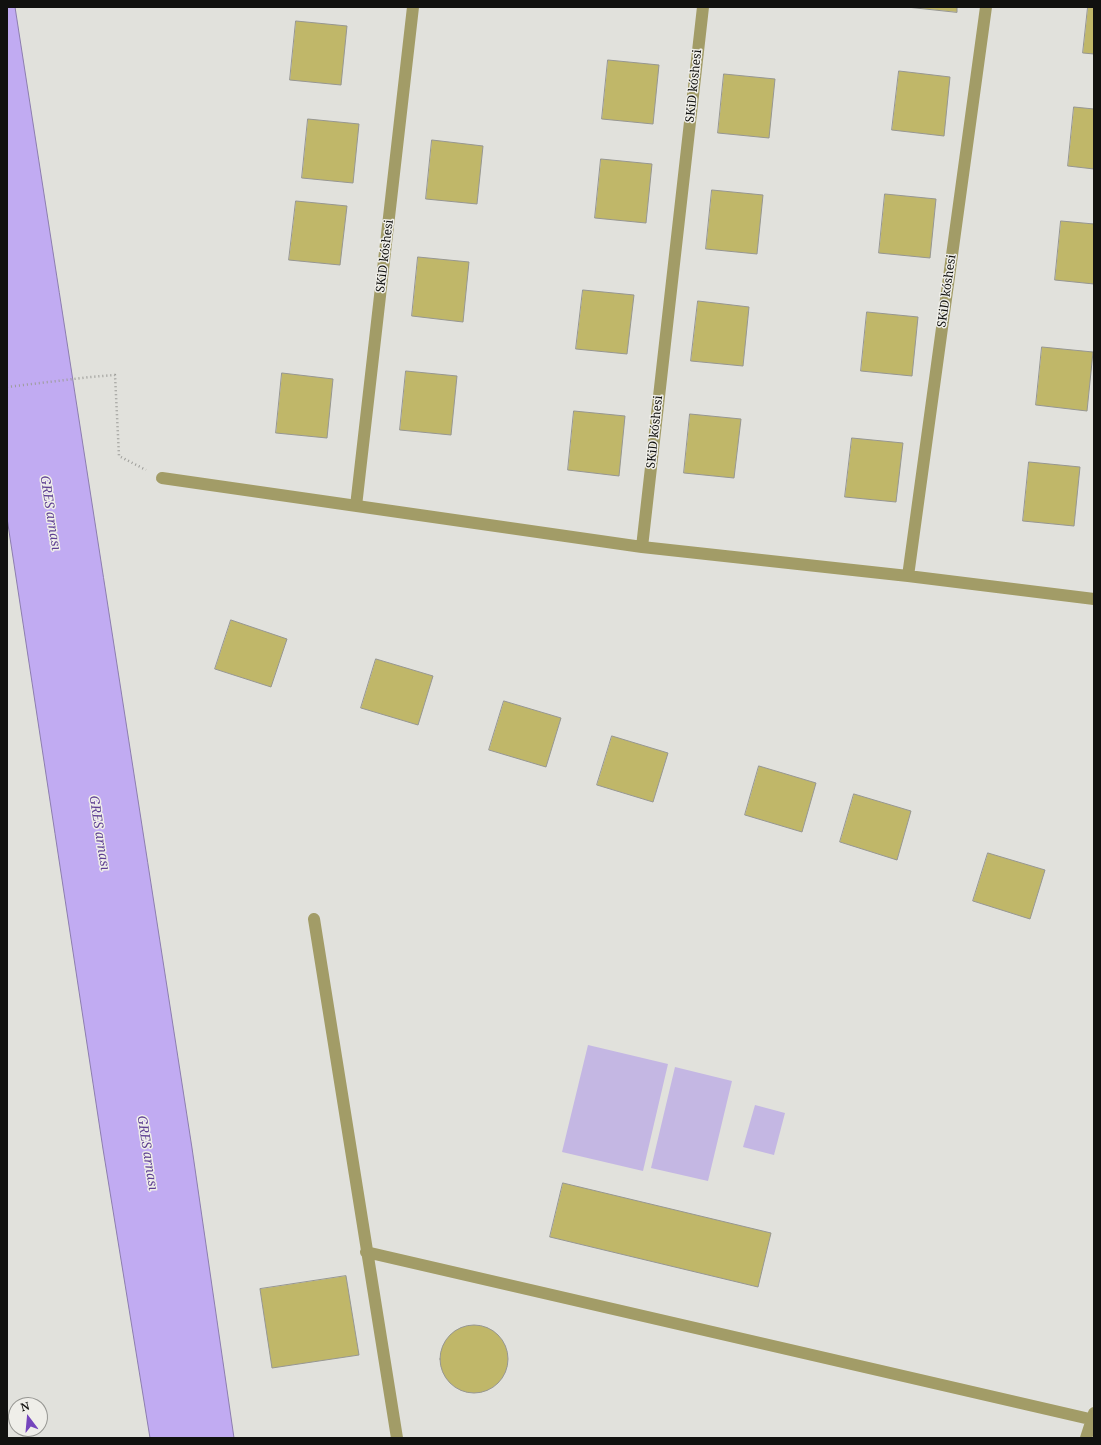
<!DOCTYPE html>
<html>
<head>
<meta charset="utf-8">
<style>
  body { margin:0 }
  #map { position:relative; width:1101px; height:1445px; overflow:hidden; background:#e1e1dc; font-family:"Noto Serif",serif }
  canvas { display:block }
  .frame { position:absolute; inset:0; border:8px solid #11110f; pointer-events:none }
  .north { position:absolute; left:8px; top:1397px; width:40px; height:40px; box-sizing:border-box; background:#efeee9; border:1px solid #969692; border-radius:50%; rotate:344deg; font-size:11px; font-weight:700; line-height:16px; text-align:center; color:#11110f }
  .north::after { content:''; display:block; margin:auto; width:14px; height:18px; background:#7545bd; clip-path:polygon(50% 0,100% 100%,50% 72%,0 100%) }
</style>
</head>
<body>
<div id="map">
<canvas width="1101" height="1445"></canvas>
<div class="frame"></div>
<div class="north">N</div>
</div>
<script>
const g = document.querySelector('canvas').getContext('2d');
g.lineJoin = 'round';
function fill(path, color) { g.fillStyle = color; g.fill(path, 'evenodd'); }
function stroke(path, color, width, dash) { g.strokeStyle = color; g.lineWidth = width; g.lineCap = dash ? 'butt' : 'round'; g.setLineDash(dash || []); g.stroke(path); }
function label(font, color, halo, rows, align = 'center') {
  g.font = font + ' "Noto Serif",serif'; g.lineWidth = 3; g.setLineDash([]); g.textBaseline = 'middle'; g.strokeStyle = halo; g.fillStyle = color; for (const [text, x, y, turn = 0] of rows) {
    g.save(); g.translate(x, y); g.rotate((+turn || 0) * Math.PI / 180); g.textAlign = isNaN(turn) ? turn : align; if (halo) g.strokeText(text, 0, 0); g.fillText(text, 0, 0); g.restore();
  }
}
fill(new Path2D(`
  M588 1045 668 1064 643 1171 562 1152Z
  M675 1067 732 1081 708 1181 651 1168Z
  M755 1105 785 1113 774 1155 743 1147Z`), '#c4b7e3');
const water = new Path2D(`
  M7 7H15L192 1148 234 1438H150L103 1149 7 518Z`);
fill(water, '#c1abf2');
stroke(water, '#8c7dae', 1);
const building = new Path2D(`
  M907 7H957V12Z
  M1088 7H1094V54L1083 53Z
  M296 21 347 26 341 85 290 80Z
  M608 60 659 65 653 124 602 119Z
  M899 71 950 77 944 136 892 130Z
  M724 74 775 79 769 138 718 133Z
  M1074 107 1094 109V169L1068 166Z
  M308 119 359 124 353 183 302 178Z
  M432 140 483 146 477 204 426 199Z
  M601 159 652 164 646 223 595 218Z
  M712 190 763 195 757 254 706 249Z
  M885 194 936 199 930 258 879 253Z
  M296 201 347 206 340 265 289 260Z
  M1061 221 1094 224V284L1055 280Z
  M418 257 469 262 463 322 412 316Z
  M583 290 634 295 627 354 576 349Z
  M698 301 749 307 743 366 691 361Z
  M867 312 918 317 912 376 861 371Z
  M1042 347 1093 352 1087 411 1036 405Z
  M406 371 457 376 451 435 400 430Z
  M282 373 333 379 327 438 276 433Z
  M574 411 625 416 619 476 568 470Z
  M690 414 741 419 734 478 684 473Z
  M852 438 903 443 896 502 845 497Z
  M1029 462 1080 467 1074 526 1023 521Z
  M231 620 287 639 271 687 215 669Z
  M376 659 433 676 418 725 361 708Z
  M504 701 561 718 546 767 489 750Z
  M612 736 668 753 653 802 597 785Z
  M759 766 816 783 802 832 745 815Z
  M854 794 911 811 897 860 840 842Z
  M988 853 1045 870 1030 919 973 901Z
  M563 1183 771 1233 758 1287 550 1237Z
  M346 1276 359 1355 272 1368 260 1289Z
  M440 1359a34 34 0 1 1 68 0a34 34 0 1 1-68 0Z`);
fill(building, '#c0b769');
stroke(building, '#969691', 1);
stroke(new Path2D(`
  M7 387 90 377 115 375 119 456 146 470`), '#9c9c98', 2.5, [1, 3]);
stroke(new Path2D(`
  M314 919 397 1438
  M366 1252 1094 1420
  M1086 1438 1094 1413`), '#a29c67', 12);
stroke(new Path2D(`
  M162 478 642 547 908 576 1094 599
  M356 506 413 7
  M642 547 703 7
  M908 576 986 7`), '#a29c67', 12);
label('12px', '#11110f', '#efeee9', [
  ["SKiD kóshesi",694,86,-84],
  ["SKiD kóshesi",385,256,-83],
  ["SKiD kóshesi",947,291,-82],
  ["SKiD kóshesi",655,432,-84]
]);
label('italic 13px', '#5f4092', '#efeee9', [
  ["GRES arnası",50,513,81],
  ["GRES arnası",99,833,81],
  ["GRES arnası",147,1153,81]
]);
</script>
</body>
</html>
